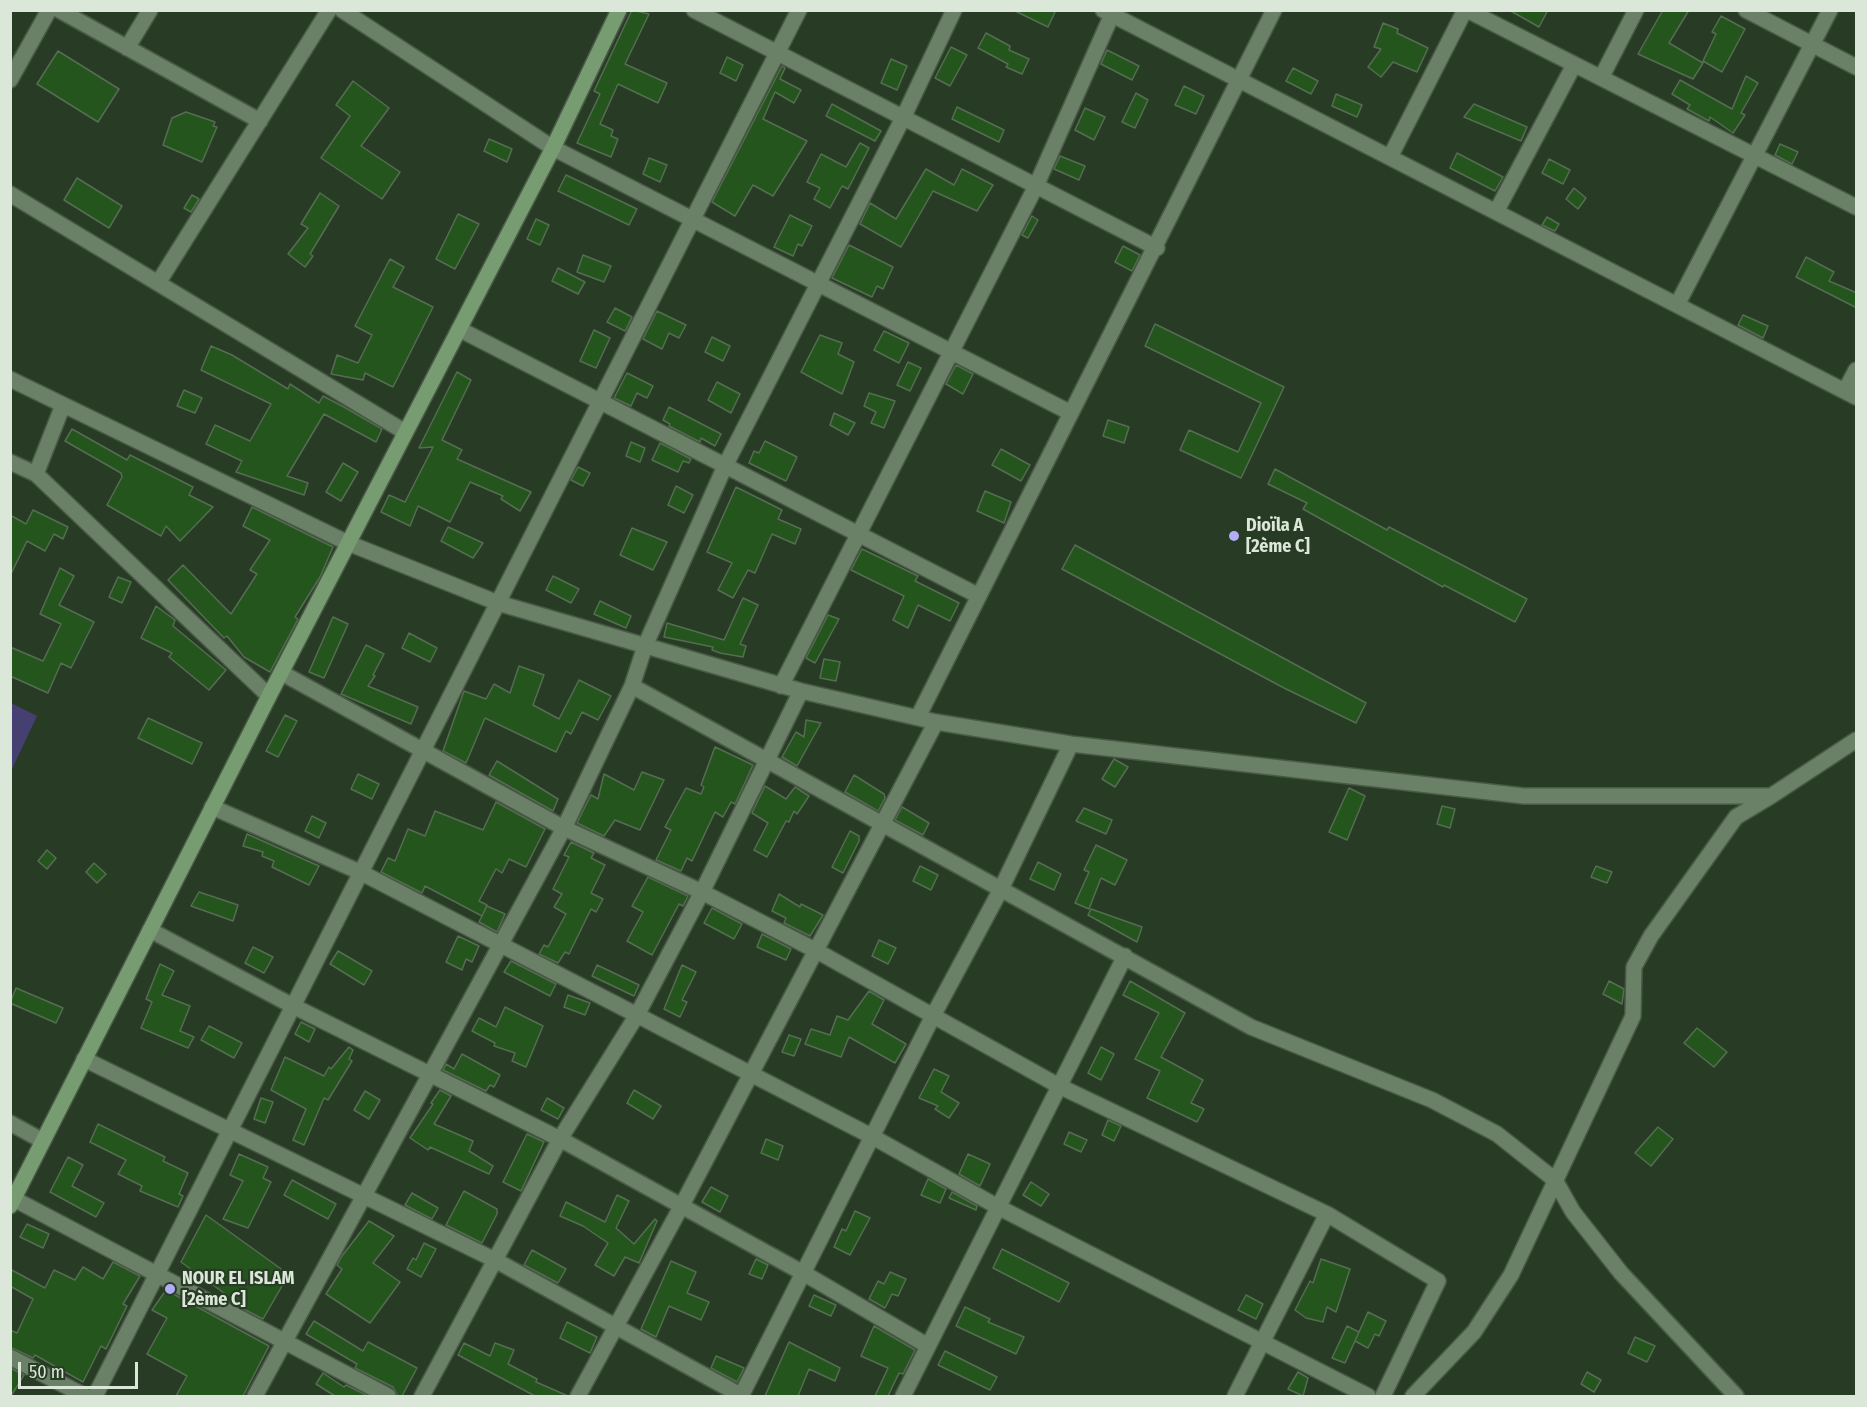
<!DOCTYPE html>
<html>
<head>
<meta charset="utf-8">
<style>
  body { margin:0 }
  #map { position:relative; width:1867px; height:1407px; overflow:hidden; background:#283c25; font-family:"Fira Sans Condensed",sans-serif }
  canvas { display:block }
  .frame { position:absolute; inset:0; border:12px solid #dbe7d9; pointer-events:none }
  .scale { position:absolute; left:18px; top:1362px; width:120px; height:27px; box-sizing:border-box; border:3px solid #dbe7d9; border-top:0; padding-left:8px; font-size:18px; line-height:21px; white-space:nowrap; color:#dbe7d9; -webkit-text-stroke:4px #283c25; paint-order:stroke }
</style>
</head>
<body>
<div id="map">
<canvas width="1867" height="1407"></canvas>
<div class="frame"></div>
<div class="scale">50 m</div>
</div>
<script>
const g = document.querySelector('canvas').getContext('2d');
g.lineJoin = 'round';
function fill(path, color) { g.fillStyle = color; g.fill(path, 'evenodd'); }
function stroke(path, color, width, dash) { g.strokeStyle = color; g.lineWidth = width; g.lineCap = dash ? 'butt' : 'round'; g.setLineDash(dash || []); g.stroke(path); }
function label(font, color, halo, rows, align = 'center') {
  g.font = font + ' "Fira Sans Condensed",sans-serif'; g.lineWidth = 4.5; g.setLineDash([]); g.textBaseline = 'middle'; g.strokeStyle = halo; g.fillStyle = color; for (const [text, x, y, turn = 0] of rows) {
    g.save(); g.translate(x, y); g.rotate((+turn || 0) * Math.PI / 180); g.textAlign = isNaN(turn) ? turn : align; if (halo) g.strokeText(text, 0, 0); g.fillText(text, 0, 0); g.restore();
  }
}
fill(new Path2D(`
  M11 703 37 716 11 771Z`), '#464072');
const building = new Path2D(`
  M632 10 649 14 625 64 667 83 658 103 618 84 600 124 613 130 611 136 618 139 611 157 577 143 600 94 594 91Z
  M1013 10H1056L1048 27Z
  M1509 10H1548L1539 27Z
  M1663 10H1689L1669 43 1703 63 1693 79 1638 54Z
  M1721 16 1745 29 1722 72 1703 61 1716 34 1712 32Z
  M1383 23 1398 29 1397 33 1428 48 1417 72 1393 62 1381 77 1368 67 1381 49 1374 47Z
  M986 33 1010 46 1009 50 1029 59 1022 74 1006 67 1008 64 978 48Z
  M951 47 967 55 950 86 935 78Z
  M1107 50 1139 66 1132 80 1101 64Z
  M58 51 119 89 98 122 37 84Z
  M727 57 743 65 736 81 720 73Z
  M891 59 907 66 897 90 881 83Z
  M782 66 785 68 780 79 801 90 794 103 775 92 763 119 807 141 773 196 753 185 735 216 712 202Z
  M1293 68 1318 81 1311 94 1286 81Z
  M1746 76 1758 83 1741 113 1745 115 1733 133 1710 117 1709 121 1687 109 1690 105 1672 94 1680 80 1732 109Z
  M353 81 389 108 361 146 400 172 382 199 321 158 350 116 336 105Z
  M1184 86 1204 96 1196 114 1175 105Z
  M1136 93 1148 100 1135 128 1122 122Z
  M1336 94 1362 105 1357 117 1332 106Z
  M832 104 881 131 875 141 826 116Z
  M1474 104 1527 127 1521 141 1464 117Z
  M957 107 1004 130 999 142 952 119Z
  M1085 108 1105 117 1094 140 1075 130Z
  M186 112 215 122 213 126 217 127 202 162 163 145 172 118Z
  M489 139 512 149 507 162 484 151Z
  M860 143 869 148 848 189 842 186 830 208 814 199 820 188 807 182 821 154 846 167Z
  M1780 144 1798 152 1792 164 1775 155Z
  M1457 153 1503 177 1495 191 1450 168Z
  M1060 156 1085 166 1079 180 1054 169Z
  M649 158 667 165 660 182 643 174Z
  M1549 159 1570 170 1563 184 1542 173Z
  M926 169 954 185 962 169 993 185 977 211 933 191 901 247 860 224 870 203 896 219Z
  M566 175 637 209 629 225 558 191Z
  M77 178 122 206 109 228 64 200Z
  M1574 188 1586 198 1578 209 1566 199Z
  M320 193 339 206 310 254 313 256 305 267 288 254 308 228 301 224Z
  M192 195 199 199 191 212 184 208Z
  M458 214 479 224 455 269 436 259Z
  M790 215 812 226 802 246 798 244 793 256 774 247Z
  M1032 216 1038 220 1028 238 1022 235Z
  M1547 217 1559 224 1555 231 1542 225Z
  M536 219 549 225 540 245 527 239Z
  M849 245 893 267 883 289 877 286 872 297 832 278Z
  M1123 246 1140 255 1132 271 1115 262Z
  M583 255 611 266 604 282 577 272Z
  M1806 257 1834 272 1829 281 1857 293V308L1796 277Z
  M390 259 404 267 393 287 433 307 393 387 365 373 363 380 331 374 337 355 358 363 372 335 355 326Z
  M558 268 585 282 578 294 552 281Z
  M615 308 632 317 625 331 607 322Z
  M657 311 686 325 679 338 669 333 662 349 643 339Z
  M1743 315 1768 326 1763 338 1738 325Z
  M1155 324 1284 387 1241 478 1180 450 1189 430 1238 452 1261 403 1145 346Z
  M594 330 610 338 596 368 580 361Z
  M884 331 909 343 899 363 874 350Z
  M820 335 842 343 838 354 854 362 842 394 801 372Z
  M712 337 730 346 723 361 705 352Z
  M211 346 232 355 288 389 290 384 319 403 323 396 344 407 382 429 376 442 324 414 287 476 308 483 304 495 236 472 242 461 206 444 215 425 250 441 271 404 201 370Z
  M908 362 921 368 910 391 897 385Z
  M956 365 973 374 963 394 946 384Z
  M457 372 471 380 442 440 462 450 457 459 531 492 520 511 501 499 503 496 470 482 450 522 418 506 410 526 381 512 389 495 405 502 433 447 419 448Z
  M627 373 653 386 647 398 637 393 631 406 614 398Z
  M717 382 740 394 731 413 708 400Z
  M184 390 202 398 195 413 177 406Z
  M869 393 895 401 884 428 871 423 876 412 864 406Z
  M669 407 721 434 715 446 701 438 700 442 669 426 670 424 663 420Z
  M834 413 855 423 848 435 830 425Z
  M1108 420 1129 427 1124 443 1103 436Z
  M72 429 127 460 130 455 193 487 189 495 213 507 180 541 166 526 161 536 107 505 122 477 121 473 65 441Z
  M765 441 797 457 786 481 749 463 754 451 759 453Z
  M631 442 645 448 640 462 626 456Z
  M660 443 691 459 689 463 683 461 678 472 652 460Z
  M1001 449 1030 465 1021 481 992 465Z
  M343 463 358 472 341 501 326 492Z
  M578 467 590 473 583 486 571 480Z
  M1275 469 1387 530 1389 527 1527 599 1515 622 1444 585 1443 587 1303 509 1307 503 1268 484Z
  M676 486 693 495 684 513 668 505Z
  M736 487 782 510 778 519 801 529 795 544 772 534 755 573 748 570 733 598 718 590 732 563 707 552Z
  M985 491 1011 502 1004 523 977 511Z
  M252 507 333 547 320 577 295 617 298 619 270 672 244 657 227 636 224 638 168 580 183 565 231 614 257 574 250 570 270 540 243 526Z
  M33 510 68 527 63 539 54 534 45 551 27 541 10 576V515L26 524Z
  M448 527 483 543 473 558 441 541Z
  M632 528 667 542 653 570 620 555Z
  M1075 545 1366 703 1356 723 1284 688 1062 569Z
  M862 549 918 576 915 581 959 603 950 621 918 605 908 628 893 620 904 596 851 570Z
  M60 568 74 576 59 605 94 622 71 668 61 663 48 693 10 676V647L43 661 61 624 40 614Z
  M553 576 579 589 571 603 546 590Z
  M118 577 131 582 122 603 109 597Z
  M743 598 758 605 740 644 746 646 743 657 720 653 712 650 713 647 664 637 667 623 724 640Z
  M600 601 631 616 626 628 594 614Z
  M156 606 175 620 173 626 226 670 209 690 169 657 172 653 141 638Z
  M828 615 839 619 815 663 806 658Z
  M333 617 348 624 324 678 309 672Z
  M409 633 437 648 430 662 402 648Z
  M366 645 384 654 373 675 375 676 368 686 418 707 411 724 341 694Z
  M824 659 840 662 836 681 820 678Z
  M519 666 544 675 533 705 559 719 579 680 611 696 598 720 582 712 571 734 566 731 556 752 485 718 466 763 443 751 464 691 486 699 494 684 510 693Z
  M285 715 297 721 278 757 266 751Z
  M148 718 202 743 192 764 138 738Z
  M806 720 821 723 797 766 782 757 796 732 804 737Z
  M715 747 753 765 735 804 731 802 723 817 715 812 692 861 687 858 681 871 656 860 671 830 665 827 686 788 701 794 704 787 701 785Z
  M1114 759 1128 767 1115 787 1102 779Z
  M497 761 558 799 553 811 489 775Z
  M642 772 664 780 640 830 615 820 604 836 577 823 591 795 598 799 604 774 634 790Z
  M358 774 379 784 372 799 351 789Z
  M854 775 884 794 885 798 878 811 845 792Z
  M765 786 786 799 795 787 809 796 797 814 794 811 789 822 786 821 767 857 754 850 768 823 752 813Z
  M1349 788 1365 796 1347 840 1329 832Z
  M496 802 545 829 526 867 509 859 502 873 496 869 479 901 487 905 482 916 425 886 422 893 381 872 388 858 395 861 408 829 425 836 435 811 483 830Z
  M1442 806 1455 809 1450 828 1437 824Z
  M902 807 929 823 923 835 895 820Z
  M1084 808 1112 820 1106 834 1076 821Z
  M312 816 326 823 319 838 305 831Z
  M850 831 859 836V841L843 873 832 867Z
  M247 834 319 866 309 885 272 867 274 861 262 856 263 852 243 846Z
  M571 842 594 853 591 858 605 865 591 893 603 899 596 912 591 909 569 954 565 952 558 963 539 954 544 945 548 947 566 914 554 907 562 894 553 889 569 857 564 855Z
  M1096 845 1127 860 1115 885 1101 878 1089 909 1075 903 1089 872 1084 870Z
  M47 850 56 858 47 869 38 861Z
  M1038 862 1061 874 1054 890 1030 879Z
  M94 863 106 874 97 883 86 872Z
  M920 866 938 875 931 890 913 881Z
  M1596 866 1612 872 1607 883 1591 877Z
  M648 877 688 896 683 906 679 904 652 955 627 941 643 912 632 906Z
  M199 892 238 905 233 921 191 906Z
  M779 894 800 907 801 904 823 915 810 936 784 923 786 918 772 911Z
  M487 906 505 914 497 932 479 922Z
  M712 908 742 924 734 939 704 923Z
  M1091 909 1142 927 1137 942 1088 915Z
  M762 934 791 949 786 960 757 947Z
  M458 936 479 946 472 962 466 959 462 970 446 962Z
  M879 940 896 948 888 964 872 956Z
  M253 947 273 957 264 973 245 963Z
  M338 951 372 971 364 985 330 964Z
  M511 961 556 984 550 996 504 972Z
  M160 964 174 971 162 995 190 1006 180 1031 194 1037 188 1048 141 1028 152 1002 146 999Z
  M597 965 639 985 634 996 592 976Z
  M682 965 696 972 682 1000 687 1002 680 1017 664 1009Z
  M1130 981 1185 1013 1161 1057 1203 1080 1191 1103 1204 1109 1197 1122 1147 1098 1160 1071 1135 1059 1159 1013 1123 995Z
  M1609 981 1624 989 1622 1004 1603 994Z
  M16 988 63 1008 56 1023 10 1003Z
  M869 991 884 1000 872 1024 906 1044 895 1063 849 1037 841 1057 805 1044 811 1029 830 1035 837 1016 848 1020Z
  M568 995 590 1003 585 1015 564 1007Z
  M505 1007 543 1026 526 1067 512 1061 515 1053 494 1046 495 1043 472 1031 479 1018 496 1027Z
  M301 1022 315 1029 309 1042 295 1034Z
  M209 1026 242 1043 234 1058 201 1040Z
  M1697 1028 1727 1052 1714 1067 1684 1043Z
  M789 1035 801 1039 794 1056 782 1052Z
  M349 1047 353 1050 349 1059 352 1061 328 1100 324 1098 304 1145 293 1140 306 1109 271 1090 285 1057 324 1076 329 1067 331 1069Z
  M1101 1047 1114 1054 1101 1080 1088 1073Z
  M462 1054 500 1075 494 1087 490 1085 486 1091 443 1070 446 1064 454 1069Z
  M934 1069 949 1076 941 1092 959 1103 949 1118 935 1109 938 1106 919 1098Z
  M440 1090 451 1096 434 1124 473 1141 469 1151 493 1166 489 1174 430 1147 428 1150 410 1138 433 1104 431 1103Z
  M634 1090 661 1106 653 1119 627 1103Z
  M365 1091 380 1100 369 1119 354 1110Z
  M261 1098 273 1102 265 1123 254 1119Z
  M547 1098 564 1108 558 1119 541 1110Z
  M1108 1120 1121 1126 1114 1141 1102 1135Z
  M98 1124 165 1157 163 1161 188 1173 179 1194 183 1196 178 1207 140 1191 142 1186 118 1174 126 1160 90 1142Z
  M1658 1127 1673 1139 1651 1166 1635 1153Z
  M1069 1132 1087 1140 1081 1152 1064 1144Z
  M527 1134 544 1142 521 1191 503 1182Z
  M766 1139 783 1146 778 1160 761 1153Z
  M239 1154 268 1167 263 1178 271 1182 248 1228 223 1219 243 1181 230 1175Z
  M968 1154 990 1164 980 1186 959 1174Z
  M68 1157 83 1165 72 1186 104 1203 96 1217 50 1192Z
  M928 1179 946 1189 940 1203 921 1195Z
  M292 1180 336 1204 328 1219 284 1195Z
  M1031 1182 1049 1194 1041 1206 1023 1195Z
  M711 1187 728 1196 720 1212 702 1202Z
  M464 1191 497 1209V1214L482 1243 446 1225Z
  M952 1192 977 1206 976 1210 949 1198Z
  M412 1193 438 1208 432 1219 405 1205Z
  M617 1195 629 1201 616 1228 634 1244 655 1219 657 1221 639 1263 625 1257 614 1276 595 1265 608 1243 583 1226 560 1216 566 1202 605 1222Z
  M855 1211 870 1218 850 1255 834 1247 842 1229 846 1231Z
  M206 1215 291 1276 282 1286 263 1319 220 1297 224 1293 181 1262Z
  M369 1221 394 1236 373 1263 400 1282 370 1323 326 1294 342 1269 337 1265 342 1256Z
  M27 1224 49 1234 43 1248 20 1237Z
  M424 1243 436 1249 421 1277 407 1269 413 1258 416 1260Z
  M1002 1249 1069 1283 1059 1302 993 1268Z
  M532 1250 566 1269 558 1283 524 1265Z
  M756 1259 768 1265 762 1279 749 1274Z
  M1321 1259 1350 1269 1336 1312 1327 1307 1323 1322 1306 1318 1295 1310 1310 1281 1313 1283Z
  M671 1261 696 1272 687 1293 709 1302 701 1320 669 1306 656 1337 641 1329Z
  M113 1262 140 1276 123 1304 127 1306 106 1349 101 1346 83 1382 35 1355 33 1358 10 1347V1330L17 1333 33 1299 10 1286V1269L45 1288 54 1270 75 1280 83 1267 103 1279Z
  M890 1272 906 1279 898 1296 892 1294 885 1308 869 1299 878 1281 884 1284Z
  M166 1290 269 1346 243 1396H176L187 1376 147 1354 167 1318 152 1310Z
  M814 1295 836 1305 831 1316 809 1306Z
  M1246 1295 1263 1304 1256 1319 1238 1310Z
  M965 1307 990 1319 988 1322 1024 1337 1016 1354 956 1326Z
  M1368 1312 1386 1321 1379 1336 1375 1334 1368 1348 1355 1341Z
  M314 1321 363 1351 368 1342 417 1368 402 1396H398L393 1387 355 1368 357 1364 306 1334Z
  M567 1322 597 1337 590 1353 560 1338Z
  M874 1326 915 1350 903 1374 899 1373 888 1396H875L888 1368 861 1356Z
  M1347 1326 1359 1332 1345 1363 1332 1358Z
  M1635 1337 1655 1346 1647 1362 1628 1353Z
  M789 1342 840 1368 835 1381 809 1369 798 1396H765Z
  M464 1343 490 1356 495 1343 514 1350 508 1364 537 1379 536 1382 568 1396H535L458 1355Z
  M945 1351 997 1377 990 1390 938 1365Z
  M716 1356 744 1368 737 1382 711 1368Z
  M10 1368 24 1375 11 1396H10Z
  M1298 1372 1308 1378 1303 1396 1288 1389Z
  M1587 1372 1601 1380 1594 1392 1581 1384Z
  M323 1373 344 1387 346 1385 368 1396H335L316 1384Z`);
fill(building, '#23551d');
stroke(building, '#566c53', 1.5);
const minor = new Path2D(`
  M59 10 260 121
  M342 10 553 148 1071 413
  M694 10 1157 248
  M1103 10 1856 397
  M1467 10 1856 207
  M1746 10 1856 67
  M127 48 150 10
  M1601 78 1636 10
  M10 80 49 10
  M1390 157 1465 10
  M10 194 405 432
  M1496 212 1574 65
  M158 283 329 10
  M1677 305 1830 10
  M459 329 979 596
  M10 379 348 543 498 603 801 691 936 722 1071 744 1524 796H1771L1856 740
  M1845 391 1856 370
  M10 462 36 474 269 696
  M36 474 63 405
  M282 673 564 828 702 892 815 950 1059 1086 1327 1214 1438 1281 1383 1396
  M632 686 1251 1027 1432 1100 1497 1134 1555 1180 1573 1212 1621 1273 1736 1396
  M781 686 1036 186 1114 10
  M918 717 1274 10
  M212 807 362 873 873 1137 998 1207 1368 1396
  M150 930 293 1006 560 1139 805 1274 928 1346
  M84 1059 495 1260 742 1396
  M10 1123 43 1141
  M14 1199 388 1396
  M10 1357 85 1396
  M95 1396 799 10
  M255 1396 564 828 632 686 645 646 725 466 903 118 954 10
  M422 1396 560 1139 637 1015 702 892 801 691
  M578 1396 681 1207 936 722
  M741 1396 934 1014 1000 891 1071 744
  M903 1396 1125 956
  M1235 1396 1327 1214
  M1413 1396 1474 1332 1511 1275 1633 1016 1634 967 1651 936 1736 817 1771 796`);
const major = new Path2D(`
  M10 1206 269 696 553 148 619 10`);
stroke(minor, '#495946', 18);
stroke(major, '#495946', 18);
stroke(minor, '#6a8067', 15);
stroke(major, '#779c71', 15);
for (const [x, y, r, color] of [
  [1234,536,6,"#b3adf9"],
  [170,1289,6,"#b3adf9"]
]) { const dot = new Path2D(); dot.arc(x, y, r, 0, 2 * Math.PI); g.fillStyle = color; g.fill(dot); stroke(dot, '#283c25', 2); }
label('bold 18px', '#dbe7d9', '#283c25', [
  ["Dioïla A",1246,526],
  ["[2ème C]",1246,547],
  ["NOUR EL ISLAM",182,1279],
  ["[2ème C]",182,1300]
], 'left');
</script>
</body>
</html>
